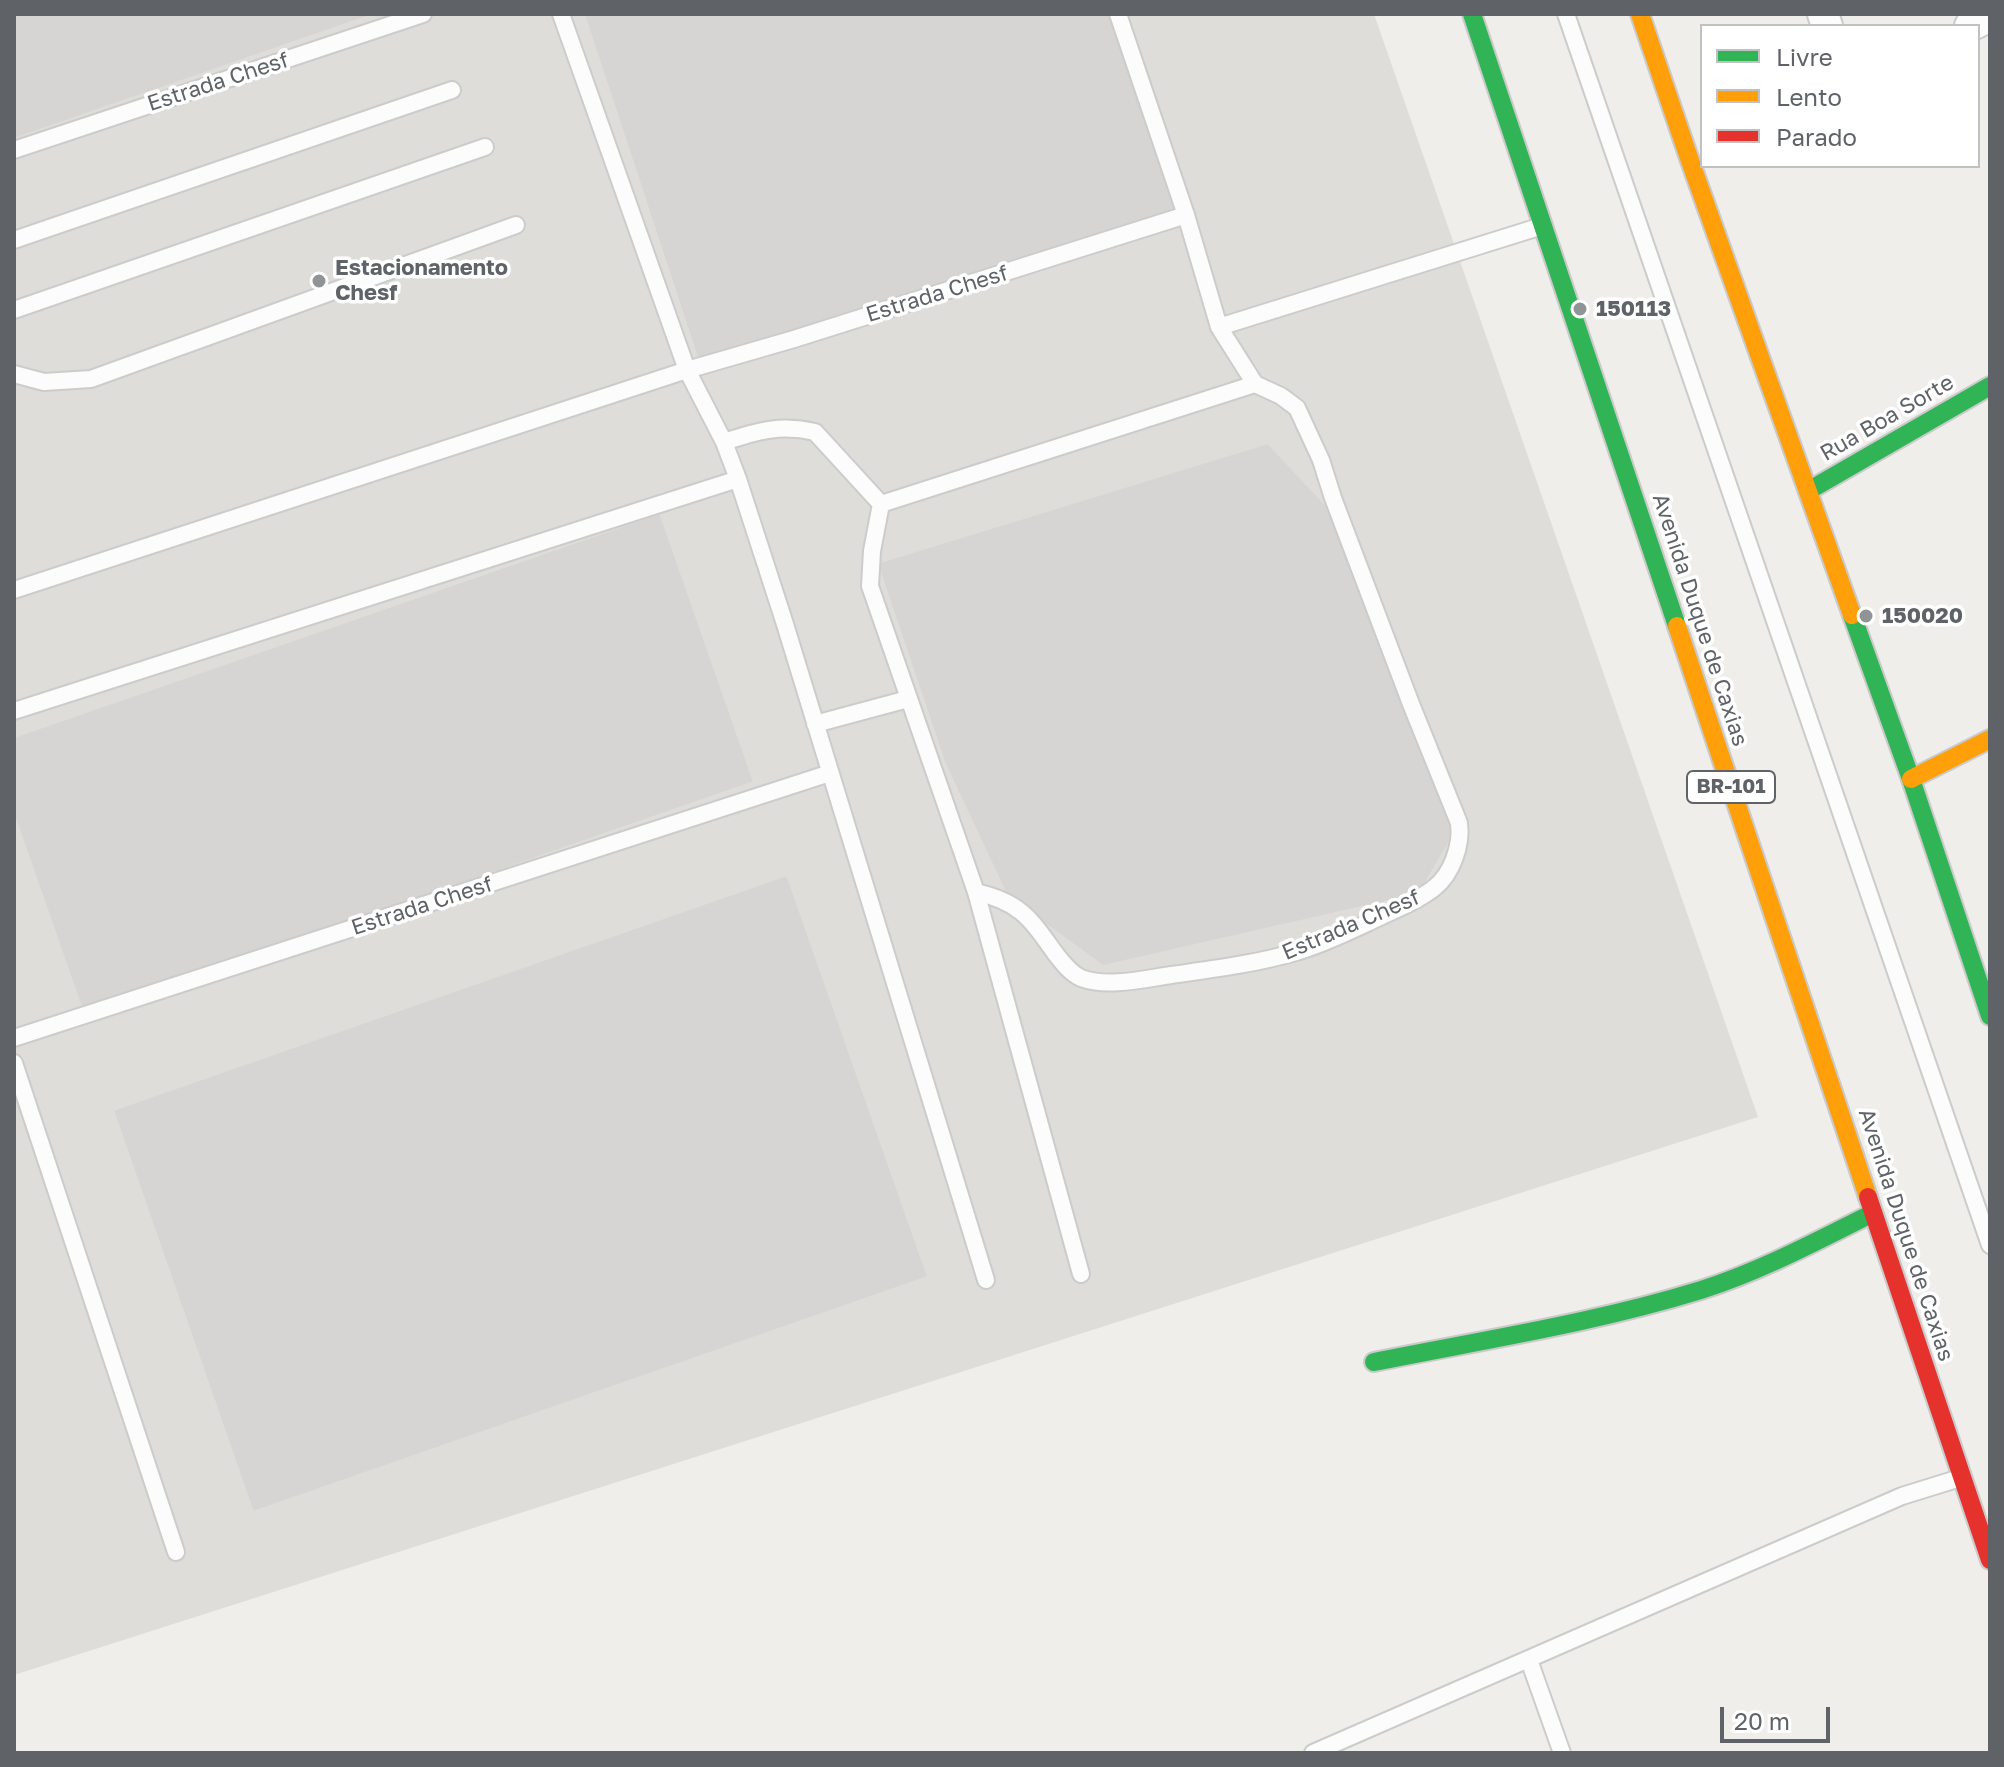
<!DOCTYPE html>
<html>
<head>
<meta charset="utf-8">
<style>
  body { margin:0 }
  #map { position:relative; width:2004px; height:1767px; overflow:hidden; background:#efeeea; font-family:"Golos Text",sans-serif }
  canvas { display:block }
  .frame { position:absolute; inset:0; border:16px solid #5f6368; pointer-events:none }
  .legend { position:absolute; left:1700px; top:24px; width:280px; height:144px; box-sizing:border-box; background:#fff; border:2px solid #bfc1c3; margin:0; padding:10px 14px; list-style:none; font-size:24px; color:#5f6368 }
  .legend li { display:flex; align-items:center; gap:16px; height:40px }
  .legend b { width:40px; border:2px solid #bfc1c3 }
  .scale { position:absolute; left:1720px; top:1707px; width:110px; height:36px; box-sizing:border-box; border:4px solid #5f6368; border-top:0; padding-left:10px; font-size:24px; line-height:28px; white-space:nowrap; color:#5f6368; -webkit-text-stroke:6px #fff; paint-order:stroke }
</style>
</head>
<body>
<div id="map">
<canvas width="2004" height="1767"></canvas>
<div class="frame"></div>
<ul class="legend">
<li><b style="height:10px;background:#30b455"></b>Livre</li>
<li><b style="height:10px;background:#ff9f0a"></b>Lento</li>
<li><b style="height:10px;background:#e5322d"></b>Parado</li>
</ul>
<div class="scale">20 m</div>
</div>
<script>
const g = document.querySelector('canvas').getContext('2d');
g.lineJoin = 'round';
function fill(path, color) { g.fillStyle = color; g.fill(path, 'evenodd'); }
function stroke(path, color, width, dash) { g.strokeStyle = color; g.lineWidth = width; g.lineCap = dash ? 'butt' : 'round'; g.setLineDash(dash || []); g.stroke(path); }
function label(font, color, halo, rows, align = 'center') {
  g.font = font + ' "Golos Text",sans-serif'; g.lineWidth = 7; g.setLineDash([]); g.textBaseline = 'middle'; g.strokeStyle = halo; g.fillStyle = color; for (const [text, x, y, turn = 0] of rows) {
    g.save(); g.translate(x, y); g.rotate((+turn || 0) * Math.PI / 180); g.textAlign = isNaN(turn) ? turn : align; if (halo) g.strokeText(text, 0, 0); g.fillText(text, 0, 0); g.restore();
  }
}
fill(new Path2D(`
  M14 14H1374L1758 1117 14 1675Z`), '#dfddda');
const building = new Path2D(`
  M14 14H375L14 139Z
  M584 14H1110L1178 212 699 363Z
  M1268 443 1336 516 1459 826 1419 894 1103 966 1007 896 945 764 877 563Z
  M660 513 754 782 84 1015 14 815V737Z
  M787 875 928 1277 253 1512 113 1110Z`);
fill(building, '#d6d5d3');
stroke(building, '#deddd9', 2);
const lane = new Path2D(`
  M561 14 687 370 724 442 738 479 784 621 986 1280
  M1566 14 1990 1245
  M14 150 423 14
  M14 240 452 90
  M14 310 485 147
  M1219 327 1542 226
  M14 374 44 382 91 379 516 225
  M724 442C757 431 781 424 815 432L881 504
  M881 504 872 551 870 586 976 892 1081 1274
  M881 504 1255 384
  M14 590 687 370 794 339 1186 215
  M14 711 738 479
  M815 724 908 699
  M976 892C1020 902 1030 918 1055 953 1062 962 1070 973 1081 978 1107 988 1144 979 1171 975 1213 969 1255 964 1296 952 1325 944 1354 929 1380 917 1398 908 1418 901 1434 888 1452 874 1462 845 1459 823L1411 704 1333 498 1321 460 1297 408 1281 396 1255 384 1219 327 1186 215 1118 14
  M14 1038 830 773
  M14 1063 176 1552
  M1529 1660 1562 1753
  M1313 1753 1902 1496 1960 1478`);
const street = new Path2D(`
  M1823 14 1827 26
  M1970 26 1990 16`);
const fast = new Path2D(`
  M1472 14 1677 626
  M1808 491 1990 386
  M1852 615 1911 779 1990 1016
  M1374 1362C1483 1340 1594 1323 1701 1290 1761 1271 1817 1241 1873 1213`);
const slow = new Path2D(`
  M1640 14 1689 158 1852 615
  M1677 626 1868 1197
  M1911 779 1990 739`);
const jam = new Path2D(`
  M1868 1197 1990 1560`);
stroke(lane, '#cbcccc', 20);
stroke(street, '#cbcccc', 34);
stroke(fast, '#cacacb', 22);
stroke(slow, '#cacacb', 22);
stroke(jam, '#cacacb', 22);
stroke(lane, '#fdfcfc', 16);
stroke(street, '#fdfcfc', 30);
stroke(fast, '#30b455', 18);
stroke(slow, '#ff9f0a', 18);
stroke(jam, '#e5322d', 18);
for (const [x, y, r, color] of [
  [319,281,8,"#919496"],
  [1580,309,8,"#919496"],
  [1866,616,8,"#919496"]
]) { const dot = new Path2D(); dot.arc(x, y, r, 0, 2 * Math.PI); g.fillStyle = color; g.fill(dot); stroke(dot, '#fff', 3); }
for (const [x, y, w] of [
  [1731,787,88]
]) { const box = new Path2D(); box.roundRect(x - w / 2, y - 16, w, 32, 6); g.fillStyle = '#fff'; g.fill(box); stroke(box, '#5f6368', 2); }
label('bold 20px', '#5f6368', null, [
  ["BR-101",1731,787]
]);
label('22px', '#5f6368', '#fff', [
  ["Estrada Chesf",218,82,-18],
  ["Estrada Chesf",937,294,-17],
  ["Rua Boa Sorte",1887,418,-30],
  ["Avenida Duque de Caxias",1700,620,72],
  ["Estrada Chesf",422,906,-18],
  ["Estrada Chesf",1351,925,-23],
  ["Avenida Duque de Caxias",1906,1235,72]
]);
label('bold 22px', '#5f6368', '#fff', [
  ["Estacionamento",335,268],
  ["Chesf",335,293],
  ["150113",1596,309],
  ["150020",1882,616]
], 'left');
</script>
</body>
</html>
